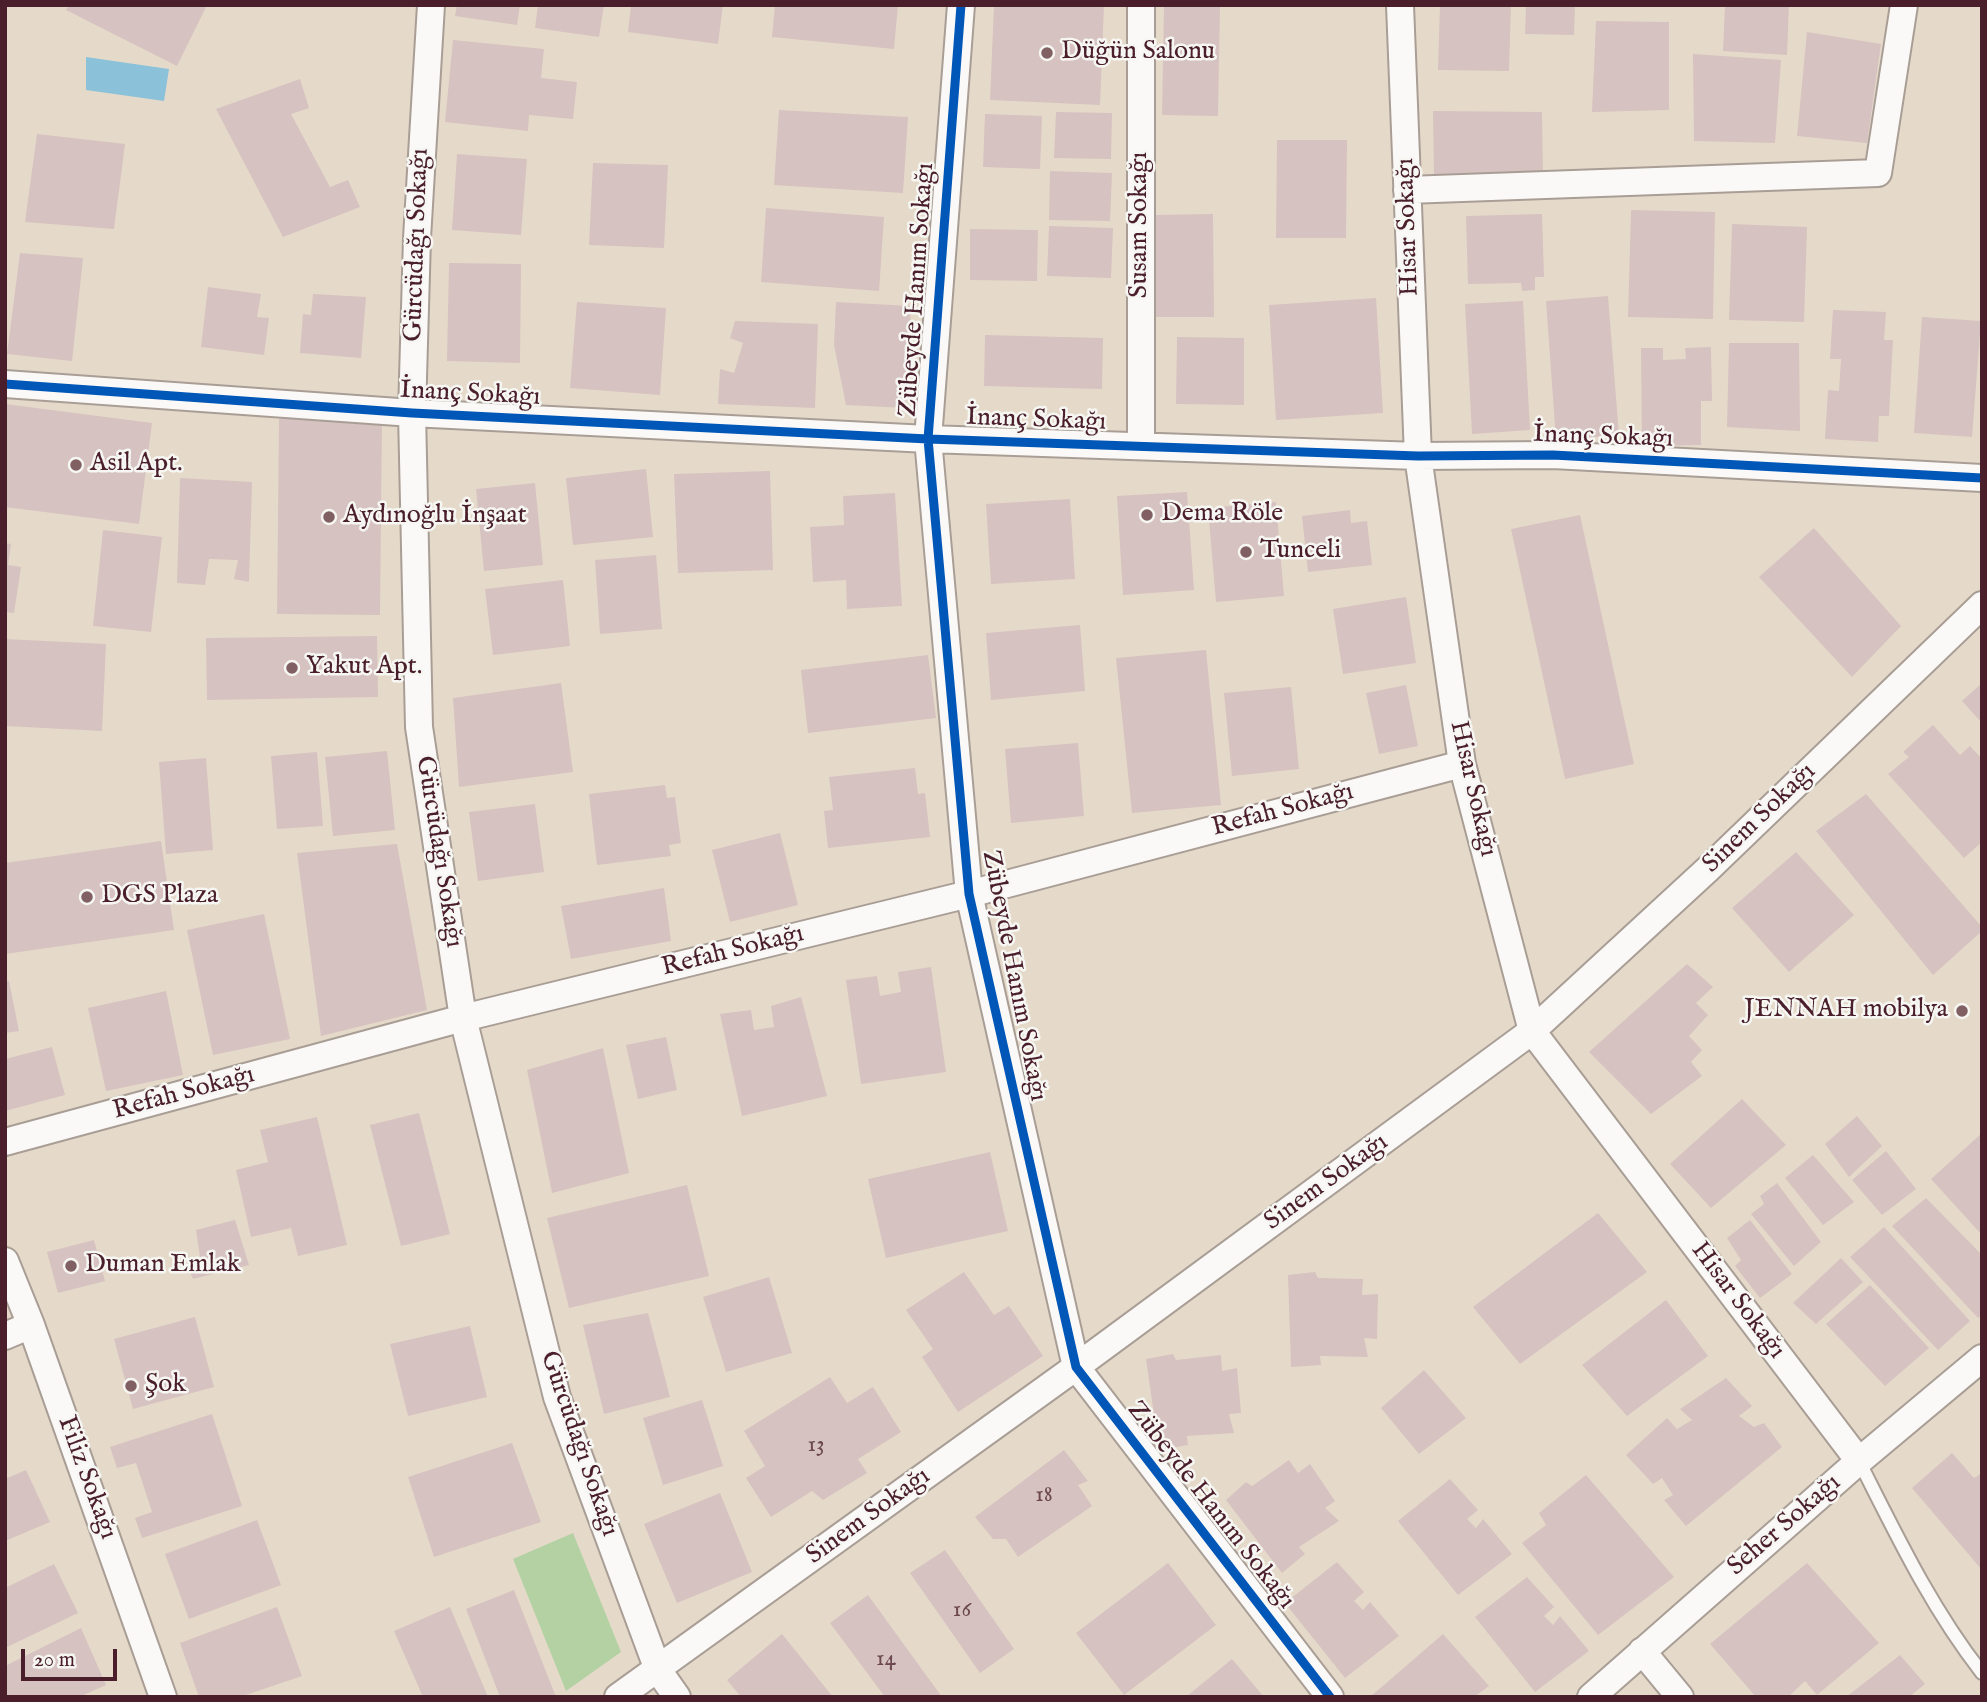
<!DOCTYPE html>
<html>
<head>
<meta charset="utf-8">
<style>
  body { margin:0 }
  #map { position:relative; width:1987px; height:1702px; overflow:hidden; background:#e5daca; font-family:"IM FELL English",serif }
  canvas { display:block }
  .frame { position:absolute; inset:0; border:7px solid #4a1f2b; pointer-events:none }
  .scale { position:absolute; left:21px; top:1649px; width:96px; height:32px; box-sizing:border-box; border:4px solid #4a1f2b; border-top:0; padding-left:9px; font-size:21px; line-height:24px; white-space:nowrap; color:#4a1f2b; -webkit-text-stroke:5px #f6f6f2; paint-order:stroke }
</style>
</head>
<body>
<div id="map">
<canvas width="1987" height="1702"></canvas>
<div class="frame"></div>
<div class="scale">20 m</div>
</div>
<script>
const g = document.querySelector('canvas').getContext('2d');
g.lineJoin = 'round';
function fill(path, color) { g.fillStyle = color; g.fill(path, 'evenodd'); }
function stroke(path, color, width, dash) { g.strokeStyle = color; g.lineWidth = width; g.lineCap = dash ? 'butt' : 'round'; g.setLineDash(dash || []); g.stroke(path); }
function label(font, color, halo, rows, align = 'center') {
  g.font = font + ' "IM FELL English",serif'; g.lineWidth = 5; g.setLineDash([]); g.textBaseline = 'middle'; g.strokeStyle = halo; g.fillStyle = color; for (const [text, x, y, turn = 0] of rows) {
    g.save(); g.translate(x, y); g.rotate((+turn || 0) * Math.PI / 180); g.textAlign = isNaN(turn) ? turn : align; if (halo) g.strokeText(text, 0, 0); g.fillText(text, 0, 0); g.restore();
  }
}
fill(new Path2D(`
  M573 1533 621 1652 566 1691 513 1559Z`), '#b3d1a2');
fill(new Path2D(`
  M86 57 169 69 164 101 86 90Z`), '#8bc2d9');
fill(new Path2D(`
  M69 5H207L177 66 66 10Z
  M457 5H520L517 25 455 16Z
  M538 5H604L599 37 535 28Z
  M631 5H723L718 44 628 32Z
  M775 5H898L894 49 772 37Z
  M994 5H1104L1100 105 990 100Z
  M1164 5H1220L1218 116 1162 115Z
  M1440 5H1511L1509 71 1438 70Z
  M1526 5H1575L1574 35 1525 34Z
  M1725 5H1789L1787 55 1723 51Z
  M1596 21 1669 22V110L1592 112Z
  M1807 32 1881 44 1867 143 1797 136Z
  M453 40 544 49 541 78 577 82 573 119 529 115 528 131 445 122Z
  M1693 54 1781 60 1775 143 1694 141Z
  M300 79 309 108 291 114 330 187 348 180 360 207 283 237 216 109Z
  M779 110 908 117 903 193 774 185Z
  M1433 111 1542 112 1543 177 1434 175Z
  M1056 112 1112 113 1111 159 1054 158Z
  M985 114 1042 116 1040 169 983 167Z
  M37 134 125 144 114 229 25 222Z
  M1277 140H1347L1346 238H1276Z
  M457 154 527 159 521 235 452 230Z
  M593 163 668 165 664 248 589 245Z
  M1050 171 1112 173 1110 221 1049 220Z
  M766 208 884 217 879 291 761 282Z
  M1631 210 1715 212 1713 319 1628 317Z
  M1213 214 1214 317H1156L1155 215Z
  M1542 214 1544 277H1535V290L1522 291 1521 283 1468 284 1466 216Z
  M1732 224 1807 227 1804 322 1729 320Z
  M1049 226 1113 228 1111 278 1047 276Z
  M970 229 1038 230 1037 281 970 280Z
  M20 253 83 258 72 361 7 354Z
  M449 263 521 264 520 363 447 361Z
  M208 287 261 294 257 317 269 318 264 355 201 347Z
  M313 294 366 297 361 358 300 353 303 314 311 315Z
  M1608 296 1619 435 1556 440 1546 301Z
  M1376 298 1383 413 1276 420 1269 305Z
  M1523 301 1530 430 1472 434 1465 304Z
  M577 302 666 308 660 395 570 388Z
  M836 302 911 306 906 408 846 405 834 345Z
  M1833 310 1886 312 1884 340H1893L1889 416H1879L1878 442 1825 439 1828 390 1839 391 1841 359H1830Z
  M1922 317 1981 321 1972 437 1914 433Z
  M735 321 818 324 815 408 718 404 720 369 734 373 743 343 730 338Z
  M985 335 1103 338 1102 389 984 386Z
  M1177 337 1244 338V405L1176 404Z
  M1729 343H1799L1800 431 1727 427Z
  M1711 347 1712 401H1701V445L1642 446 1641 348H1663V360L1686 359 1685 348Z
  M5 404 152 423 139 524 5 507Z
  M279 419 382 420 380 615 277 614Z
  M646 469 653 537 573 545 566 478Z
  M770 471 773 570 678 573 674 474Z
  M180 478 252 482 249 582 234 579 238 560 209 559 205 585 177 583Z
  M535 483 543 565 484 571 476 489Z
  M1187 492 1194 590 1123 595 1117 496Z
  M895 493 902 606 847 609 846 580 813 582 810 527 844 525 843 496Z
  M1070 499 1075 579 991 584 986 504Z
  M1276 502 1284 596 1216 602 1208 508Z
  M1350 510 1351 523 1367 521 1372 565 1308 572 1302 516Z
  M1580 515 1634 764 1565 779 1511 529Z
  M1814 528 1901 626 1852 677 1759 577Z
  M103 530 162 537 151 632 93 626Z
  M5 543 11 544 8 565 21 567 14 613 5 612Z
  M656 555 662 629 600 634 595 560Z
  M563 580 570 646 493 655 485 589Z
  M1406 597 1416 663 1343 674 1333 609Z
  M1080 625 1085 691 991 700 986 633Z
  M377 636 378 697 207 700 206 638Z
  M5 639 106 644 102 731 5 726Z
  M1206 650 1221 805 1132 813 1116 658Z
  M928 655 936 718 808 733 801 670Z
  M561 683 573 772 459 787 453 698Z
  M1982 683V723L1962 701Z
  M1406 685 1418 746 1379 754 1366 693Z
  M1291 687 1299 769 1232 776 1224 693Z
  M1933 725 1960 755 1970 746 1982 759V842L1964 858 1888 774 1909 757 1903 752Z
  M1078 743 1084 816 1011 823 1005 749Z
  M387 751 395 830 333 836 325 757Z
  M317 752 323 826 277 829 271 756Z
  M206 758 213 850 166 854 159 762Z
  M915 768 918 794 925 793 930 837 828 848 824 811 833 810 829 777Z
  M665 785 667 798 675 797 681 843 669 845 671 856 597 865 589 794Z
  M1866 794 1982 927V931L1933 975 1816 831Z
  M535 804 544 872 478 881 469 812Z
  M780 833 798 905 730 922 712 850Z
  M161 841 174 930 5 954V863Z
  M397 844 427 1010 321 1036 297 853Z
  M1796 852 1854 915 1789 972 1732 908Z
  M664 888 671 941 571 959 561 906Z
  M264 914 290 1039 213 1055 187 930Z
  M1687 964 1713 987 1696 1003 1708 1015 1689 1036 1702 1050 1691 1062 1702 1076 1651 1114 1589 1052Z
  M931 967 946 1072 861 1084 846 980 877 976 880 996 901 992 898 972Z
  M5 981H9L19 1031 5 1033Z
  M166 991 183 1075 106 1091 88 1008Z
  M801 997 827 1096 742 1116 720 1014 751 1010 754 1030 774 1027 771 1006Z
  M666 1037 677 1090 638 1099 626 1045Z
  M52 1047 65 1095 5 1111V1059Z
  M603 1048 629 1173 552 1193 527 1070Z
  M1742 1099 1786 1145 1711 1208 1670 1164Z
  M419 1113 450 1234 401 1246 370 1125Z
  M1857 1116 1882 1146 1849 1177 1825 1144Z
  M317 1117 347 1245 298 1256 291 1228 251 1237 236 1170 268 1162 260 1130Z
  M1982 1133V1235L1931 1179Z
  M1886 1151 1916 1189 1882 1215 1852 1180Z
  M990 1152 1008 1231 886 1258 868 1179Z
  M1813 1155 1854 1202 1823 1225 1785 1178Z
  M1777 1183 1821 1242 1794 1266 1751 1214 1764 1204 1760 1196Z
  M687 1185 709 1276 569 1308 547 1218Z
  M1926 1198 1982 1255V1315L1978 1318 1892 1226Z
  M1598 1213 1647 1272 1520 1364 1473 1307Z
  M235 1220 249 1265 193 1279 185 1260 200 1257 196 1230Z
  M1750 1220 1792 1274 1760 1298 1735 1266 1741 1260 1727 1238Z
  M1884 1227 1970 1321 1938 1350 1850 1257Z
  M94 1240 105 1281 58 1293 47 1252Z
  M1841 1258 1863 1282 1816 1324 1793 1303Z
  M964 1272 994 1315 1009 1306 1043 1356 958 1412 922 1357 933 1349 906 1310Z
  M1315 1272 1318 1278 1363 1279 1362 1295 1378 1294 1377 1339 1364 1338 1368 1357 1320 1356 1321 1365 1291 1367 1288 1275Z
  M769 1277 792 1353 726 1372 703 1297Z
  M1870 1285 1929 1348 1885 1386 1826 1324Z
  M1666 1300 1708 1356 1627 1416 1582 1365Z
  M648 1313 670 1397 604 1414 583 1325Z
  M195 1317 214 1387 133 1409 114 1339Z
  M470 1326 487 1397 408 1416 390 1344Z
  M1173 1354 1176 1360 1221 1355 1222 1371 1237 1368 1241 1413 1229 1414 1234 1433 1187 1436 1188 1445 1159 1450 1146 1359Z
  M1424 1370 1466 1418 1419 1454 1381 1408Z
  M830 1377 847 1403 873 1387 901 1432 858 1459 867 1473 823 1500 812 1491 771 1517 746 1478 765 1466 744 1431Z
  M1726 1378 1752 1406 1739 1416 1754 1427 1764 1423 1782 1447 1686 1526 1664 1500 1673 1495 1662 1478 1653 1484 1626 1455 1667 1418 1677 1429 1692 1420 1680 1409Z
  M702 1400 723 1466 663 1485 643 1418Z
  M212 1414 242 1506 142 1538 135 1518 152 1512 136 1463 117 1468 110 1447Z
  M512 1443 541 1522 434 1557 408 1477Z
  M1064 1450 1088 1481 1078 1485 1092 1506 1018 1557 1006 1539H993L975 1517Z
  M1952 1453 1974 1478 1982 1473V1570L1912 1488Z
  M1289 1460 1298 1473 1310 1464 1335 1501 1325 1508 1339 1521 1299 1547 1305 1554 1282 1573 1226 1500 1246 1482 1252 1486Z
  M26 1470 50 1522 5 1541V1479Z
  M1586 1475 1674 1577 1598 1635 1522 1543 1546 1525 1539 1513Z
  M1450 1479 1478 1510 1467 1519 1476 1528 1483 1519 1512 1554 1458 1595 1398 1521Z
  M720 1493 752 1572 677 1603 644 1524Z
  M257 1520 281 1585 189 1619 165 1554Z
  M945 1550 1014 1649 980 1673 910 1573Z
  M1337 1562 1364 1592 1354 1601 1363 1610 1370 1602 1399 1636 1345 1678 1285 1603Z
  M1168 1563 1216 1625 1124 1695 1076 1633Z
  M1807 1563 1879 1643 1817 1695 1805 1681 1788 1697H1756L1710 1644Z
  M54 1564 78 1613 5 1648V1588Z
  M1527 1577 1554 1607 1544 1616 1553 1625 1560 1616 1589 1651 1535 1692 1475 1617Z
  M514 1590 556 1697H500L466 1609Z
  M868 1595 942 1697H885L830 1623Z
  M277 1607 302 1676 240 1697H199L180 1643Z
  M450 1607 488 1697H423L394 1631Z
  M81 1628 106 1685 79 1697H5V1666Z
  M782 1634 833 1697H741L727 1680Z
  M1443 1634 1489 1686 1474 1697H1370Z
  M1900 1655 1925 1684 1909 1697H1846Z
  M1232 1659 1264 1697H1186Z`), '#d6c2c0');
const lane = new Path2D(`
  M1859 1461C1896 1534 1931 1608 1982 1673`);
const street = new Path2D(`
  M431 5 417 238 412 413 419 727 463 1018 557 1397 658 1670 677 1697
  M961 5 928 439 969 894 1076 1367 1330 1697
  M1400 5 1418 456 1462 764 1532 1031 1859 1461
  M1407 190 1878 173 1904 5
  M5 384 412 413 928 439 1418 456 1553 455 1982 478
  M1141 445V5
  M5 1142 463 1018 969 894 1462 764
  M5 1261 31 1325 163 1697
  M5 1336 31 1325
  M1642 1651 1680 1697
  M618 1697 1076 1367 1532 1031 1708 869 1982 605
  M1591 1697 1859 1461 1982 1358`);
stroke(lane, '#a99e95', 16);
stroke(street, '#a99e95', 30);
stroke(lane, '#fbf9f7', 12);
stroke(street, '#fbf9f7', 26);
stroke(new Path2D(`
  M961 5 928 439 969 894 1076 1367 1330 1697
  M5 384 412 413 928 439 1418 456 1553 455 1982 478`), '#0057b8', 9);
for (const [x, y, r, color] of [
  [1047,53,7,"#806063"],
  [76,465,7,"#806063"],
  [1147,515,7,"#806063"],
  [329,517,7,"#806063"],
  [1246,552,7,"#806063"],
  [292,668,7,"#806063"],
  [87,897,7,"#806063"],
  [1962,1011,7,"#806063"],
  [71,1266,7,"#806063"],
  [131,1386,7,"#806063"]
]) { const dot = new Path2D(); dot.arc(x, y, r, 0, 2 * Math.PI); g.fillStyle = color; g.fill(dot); stroke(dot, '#f6f6f2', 2.5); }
label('23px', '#6d4850', null, [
  ["13",816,1446],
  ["18",1044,1496],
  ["16",962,1611],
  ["14",886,1660]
]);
label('26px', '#4a1f2b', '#f6f6f2', [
  ["Düğün Salonu",1061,53],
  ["Asil Apt.",90,465],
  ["Dema Röle",1161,515],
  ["Aydınoğlu İnşaat",343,517],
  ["Tunceli",1260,552],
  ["Yakut Apt.",306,668],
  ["DGS Plaza",101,897],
  ["JENNAH mobilya",1948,1011,"right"],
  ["Duman Emlak",85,1266],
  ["Şok",145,1386]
], 'left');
label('26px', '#4a1f2b', '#f6f6f2', [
  ["Susam Sokağı",1141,225,-90],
  ["Hisar Sokağı",1409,227,-92],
  ["Gürcüdağı Sokağı",418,245,-88],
  ["Zübeyde Hanım Sokağı",918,290,-86],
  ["İnanç Sokağı",470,395,3],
  ["İnanç Sokağı",1036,421,2],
  ["İnanç Sokağı",1603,438,2],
  ["Hisar Sokağı",1472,789,77],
  ["Refah Sokağı",1283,811,-15],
  ["Sinem Sokağı",1760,819,-44],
  ["Gürcüdağı Sokağı",438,852,81],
  ["Refah Sokağı",733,952,-14],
  ["Zübeyde Hanım Sokağı",1013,976,79],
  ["Refah Sokağı",184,1094,-15],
  ["Sinem Sokağı",1327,1183,-36],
  ["Hisar Sokağı",1737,1301,53],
  ["Gürcüdağı Sokağı",578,1444,71],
  ["Filiz Sokağı",86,1478,70],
  ["Zübeyde Hanım Sokağı",1210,1506,52],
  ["Sinem Sokağı",869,1517,-36],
  ["Seher Sokağı",1785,1526,-41]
]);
</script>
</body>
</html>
